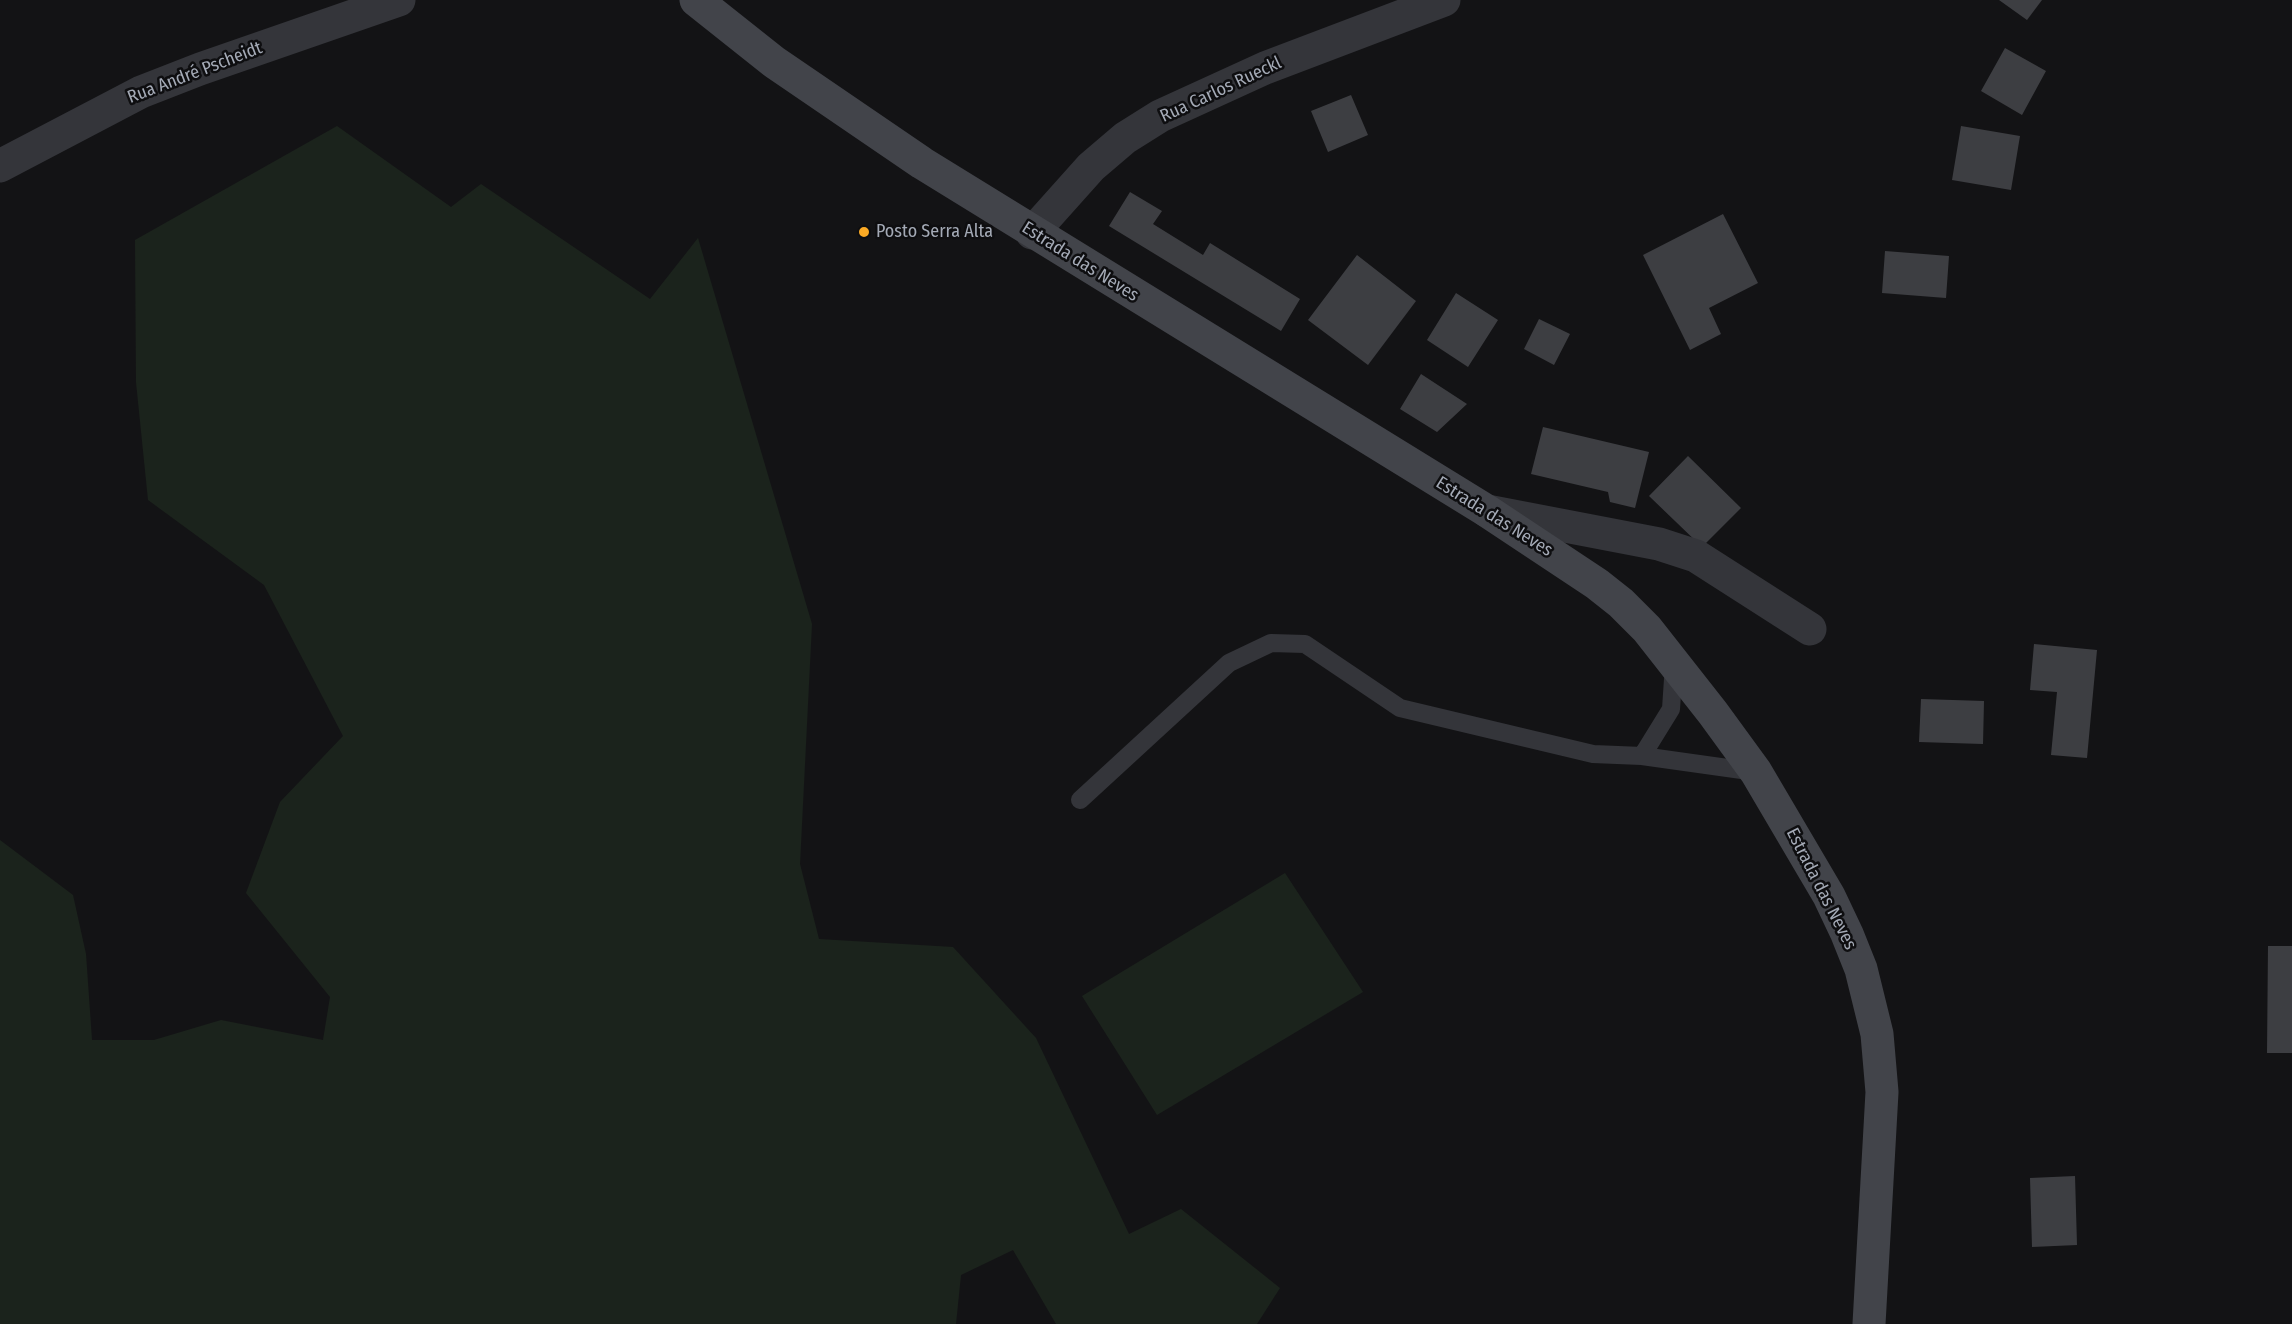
<!DOCTYPE html>
<html>
<head>
<meta charset="utf-8">
<style>
  body { margin:0 }
  canvas { display:block; background:#131315 }
</style>
</head>
<body>
<canvas width="2292" height="1324"></canvas>
<script>
const g = document.querySelector('canvas').getContext('2d');
g.lineJoin = 'round';
function fill(path, color) { g.fillStyle = color; g.fill(path, 'evenodd'); }
function stroke(path, color, width, dash) { g.strokeStyle = color; g.lineWidth = width; g.lineCap = dash ? 'butt' : 'round'; g.setLineDash(dash || []); g.stroke(path); }
function label(font, color, halo, rows, align = 'center') {
  g.font = font + ' "Fira Sans Condensed",sans-serif'; g.lineWidth = 5; g.setLineDash([]); g.textBaseline = 'middle'; g.strokeStyle = halo; g.fillStyle = color; for (const [text, x, y, turn = 0] of rows) {
    g.save(); g.translate(x, y); g.rotate((+turn || 0) * Math.PI / 180); g.textAlign = isNaN(turn) ? turn : align; if (halo) g.strokeText(text, 0, 0); g.fillText(text, 0, 0); g.restore();
  }
}
fill(new Path2D(`
  M337 126 451 207 481 184 650 299 698 238 812 624 800 864 819 939 953 947 1036 1038 1129 1234 1181 1209 1280 1288 1257 1324H1056L1013 1250 961 1275 956 1324H0V840L73 895 86 954 92 1040H154L221 1020 323 1040 330 997 246 893 280 802 343 736 264 585 148 500 136 382 135 240Z
  M1285 873 1363 992 1157 1115 1082 996Z`), '#1b231c');
fill(new Path2D(`
  M1999 0H2042L2027 20Z
  M2005 48 2046 71 2022 115 1981 91Z
  M1351 95 1368 135 1328 152 1311 111Z
  M1961 126 2020 136 2011 190 1952 180Z
  M1130 192 1162 211 1153 224 1203 255 1210 243 1300 299 1281 331 1109 226Z
  M1723 214 1758 283 1709 308 1721 334 1690 350 1643 255Z
  M1885 251 1949 256 1946 298 1882 293Z
  M1357 255 1416 301 1368 365 1308 320Z
  M1456 293 1498 320 1468 367 1427 340Z
  M1539 319 1570 334 1554 365 1524 349Z
  M1421 374 1467 404 1437 432 1400 409Z
  M1543 427 1649 452 1635 508 1610 502 1608 492 1531 474Z
  M1688 456 1741 508 1702 547 1649 496Z
  M2034 644 2097 650 2087 758 2051 755 2057 692 2030 690Z
  M1921 699 1984 701 1983 744 1919 742Z
  M2268 946H2292V1053H2267Z
  M2075 1176 2077 1245 2032 1247 2030 1178Z`), '#3d3e42');
stroke(new Path2D(`
  M1642 756 1756 772
  M1080 800 1229 663 1271 643 1305 644 1400 708 1593 754 1642 756 1671 709 1674 664`), '#34353a', 18);
stroke(new Path2D(`
  M0 166 141 92 200 69 399 0
  M1487 511 1659 544 1696 556 1810 629`), '#34353a', 33);
stroke(new Path2D(`
  M1032 233 1091 167 1125 138 1160 116 1265 68 1444 0`), '#34353a', 33);
stroke(new Path2D(`
  M696 0 774 62 922 163 1487 511 1597 584 1621 603 1647 629 1713 713 1756 772 1829 896 1847 934 1861 969 1877 1034 1882 1092 1869 1324`), '#42444a', 33);
for (const [x, y, r, color] of [
  [864,232,6,"#fbaa25"]
]) { const dot = new Path2D(); dot.arc(x, y, r, 0, 2 * Math.PI); g.fillStyle = color; g.fill(dot); stroke(dot, '#0e0e10', 2); }
label('18px', '#a4aab6', '#0e0e10', [
  ["Rua André Pscheidt",195,73,-21],
  ["Rua Carlos Rueckl",1221,90,-25],
  ["Estrada das Neves",1080,262,32],
  ["Estrada das Neves",1494,517,32],
  ["Estrada das Neves",1821,889,63]
]);
label('18px', '#a4aab6', '#0e0e10', [
  ["Posto Serra Alta",876,232]
], 'left');
</script>
</body>
</html>
